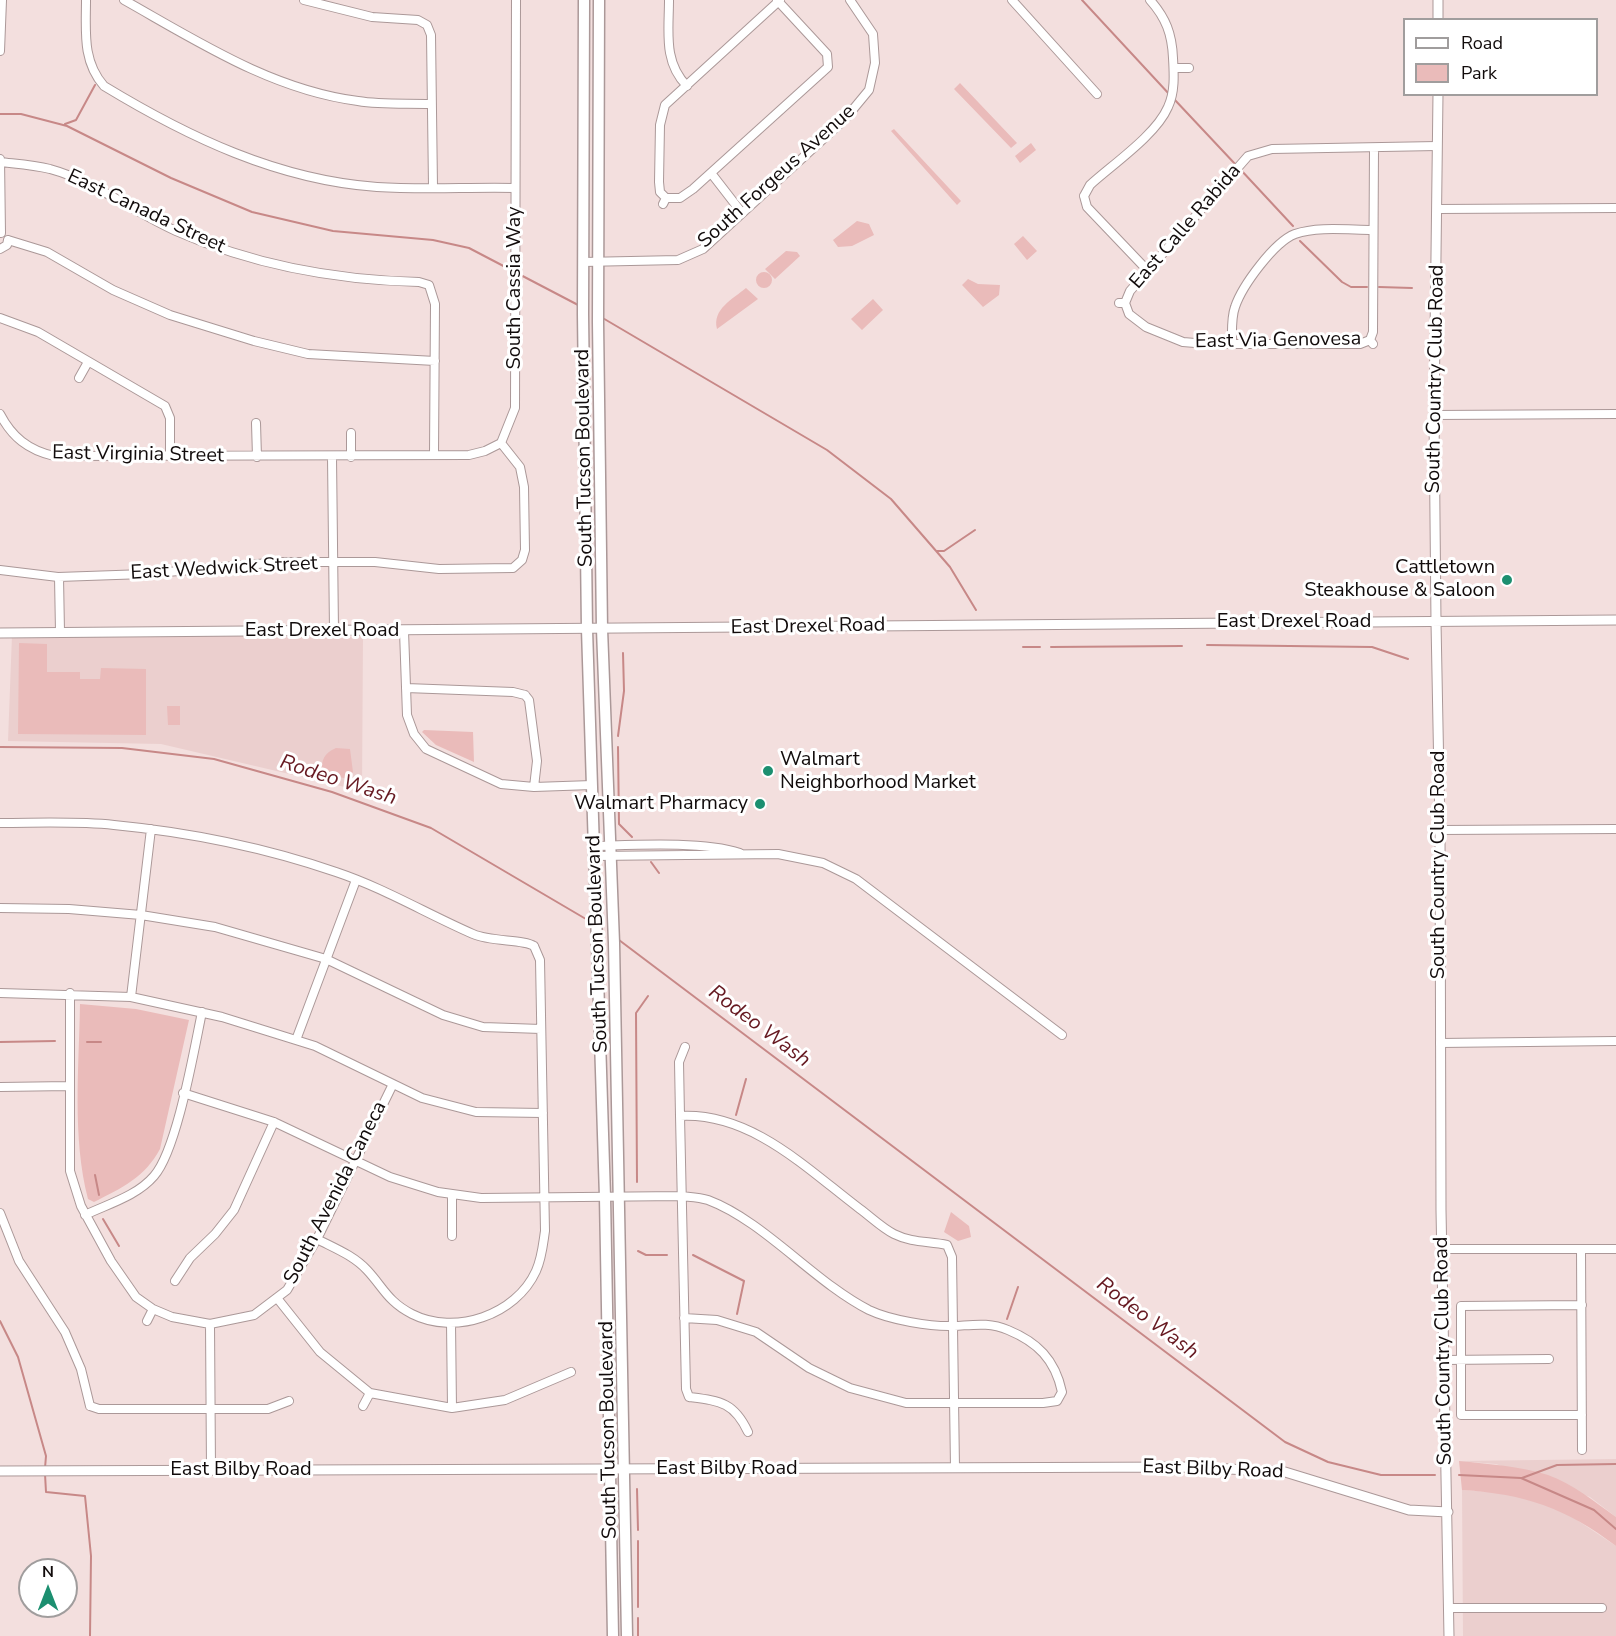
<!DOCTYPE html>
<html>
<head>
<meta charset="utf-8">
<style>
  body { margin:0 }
  #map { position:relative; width:1616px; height:1636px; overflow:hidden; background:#f3dfde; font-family:"Nunito Sans",sans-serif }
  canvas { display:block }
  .legend { position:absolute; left:1403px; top:18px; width:195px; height:78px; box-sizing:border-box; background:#fff; border:2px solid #a09d9d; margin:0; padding:8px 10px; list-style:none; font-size:18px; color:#110b0b }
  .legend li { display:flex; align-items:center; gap:12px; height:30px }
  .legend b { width:30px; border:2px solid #a09d9d }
  .north { position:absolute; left:18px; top:1558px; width:60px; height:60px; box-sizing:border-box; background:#fff; border:2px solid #a09d9d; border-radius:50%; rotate:0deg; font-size:16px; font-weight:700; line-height:24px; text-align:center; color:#110b0b }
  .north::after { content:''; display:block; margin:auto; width:21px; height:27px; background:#1c8f70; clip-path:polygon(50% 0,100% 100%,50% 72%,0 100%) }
</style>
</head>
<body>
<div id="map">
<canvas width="1616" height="1636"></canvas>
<ul class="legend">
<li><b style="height:8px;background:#fff"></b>Road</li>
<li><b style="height:16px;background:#eabbba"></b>Park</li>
</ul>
<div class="north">N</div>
</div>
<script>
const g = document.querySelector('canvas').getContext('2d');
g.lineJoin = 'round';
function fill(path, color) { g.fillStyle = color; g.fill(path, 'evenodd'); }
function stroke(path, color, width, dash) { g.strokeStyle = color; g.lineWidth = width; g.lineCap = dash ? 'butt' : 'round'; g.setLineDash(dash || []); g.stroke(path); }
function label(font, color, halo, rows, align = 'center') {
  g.font = font + ' "Nunito Sans",sans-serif'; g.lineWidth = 6; g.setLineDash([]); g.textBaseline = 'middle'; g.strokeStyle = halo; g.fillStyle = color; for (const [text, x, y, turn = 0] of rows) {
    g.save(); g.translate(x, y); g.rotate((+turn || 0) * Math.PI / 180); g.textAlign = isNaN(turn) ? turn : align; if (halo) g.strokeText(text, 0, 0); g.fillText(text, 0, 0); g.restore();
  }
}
fill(new Path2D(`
  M12 635H363L362 791 161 744 8 741Z
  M1616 1459V1517L1590 1497 1496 1464 1459 1461Z
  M1462 1490 1507 1493 1562 1510 1616 1546V1636H1463Z`), '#ebcfce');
fill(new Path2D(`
  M960 83 1017 143 1011 148 954 89Z
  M894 129 961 201 957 205 891 131Z
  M1031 143 1036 150 1020 163 1015 156Z
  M857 221 869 224 874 235 852 246 838 247 833 240Z
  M1023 236 1037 251 1027 260 1014 244Z
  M786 251 797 252 800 256 775 279 765 269Z
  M756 280a8 8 0 1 1 16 0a8 8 0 1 1-16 0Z
  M968 279 978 284 1000 285 999 295 983 307 962 285Z
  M746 288 758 299 717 329C712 309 733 299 746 288Z
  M873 299 883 310 862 330 851 319Z
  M19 643 47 644V672H80V679H100L101 668 146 669V735L18 734Z
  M167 706H180V725H168Z
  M424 730 473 732 474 762 436 745 422 732Z
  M336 748 350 749 353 772 348 779 322 773C321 760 324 753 336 748Z
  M80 1004 136 1009 189 1020 160 1149C145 1177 122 1188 94 1202L88 1199C72 1137 79 1068 80 1004Z
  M951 1212 969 1226 971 1237 958 1241 944 1232Z
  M1459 1461C1488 1464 1520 1466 1548 1475 1573 1484 1595 1502 1616 1517V1546C1566 1508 1525 1494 1462 1490Z`), '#eabbba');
stroke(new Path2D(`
  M1082 0 1170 95
  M1174 99 1236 165
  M0 114H21L67 126 171 178 252 212 333 231 433 240 469 248 580 306
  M65 124 76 120 95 85
  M1240 169 1293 226
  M1300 241 1342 282 1351 287H1367
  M1379 287 1412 288
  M601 317 827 450 891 499 950 567 976 610
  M936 551H944L975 530
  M1207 645 1372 647 1408 659
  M1023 647H1040
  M1051 647 1182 646
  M618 736 624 691 623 653
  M0 747 122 748 214 759 332 792 431 828 591 922
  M618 747 619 824 632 837
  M651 862 659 873
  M619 940 1285 1442 1328 1462 1381 1475H1435
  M0 1042 55 1041
  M87 1042H101
  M736 1115 746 1079
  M95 1175 99 1195
  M637 1182 636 1013 648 996
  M103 1219 119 1246
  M638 1251 646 1255H667
  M693 1255 744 1281 737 1314
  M1007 1319 1018 1287
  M0 1321 18 1357 46 1456 45 1468
  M45 1474 46 1492 85 1496 91 1556 90 1636
  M1459 1475 1521 1478 1594 1510 1616 1529
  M1522 1478 1557 1465 1616 1464
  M637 1489 638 1530
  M638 1541V1607
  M638 1618V1636`), '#c78887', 2);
const minor = new Path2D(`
  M86 0C86 31 82 61 104 86 188 137 278 180 377 187 423 190 469 187 515 188
  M124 0C197 41 272 90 358 101 382 105 407 103 431 104
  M304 0 372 17 418 20 427 25 431 35 433 187
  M669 0C669 31 663 62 687 86
  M1012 0 1097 94
  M0 51 2 0
  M1174 68H1189
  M0 159 1 233
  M0 162C17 164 33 165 50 169 94 181 134 212 176 231 253 265 335 280 419 282L429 285 435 304 434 454
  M711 173 742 213
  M1084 196 1090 185C1113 164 1156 135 1168 107 1175 92 1174 75 1173 58 1172 34 1166 18 1150 0
  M1084 196 1087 207 1149 272
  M666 198 660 192 659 182 660 125 665 105 780 0
  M663 204 666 198H680L693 189 828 67 827 54 777 0
  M1438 209 1616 208
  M8 240 47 252 113 290 170 315 254 341 308 354 435 361
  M0 249 7 245 8 240
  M583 262 678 260 703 249 845 119 869 90 875 63 873 34 850 0
  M1119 303H1125L1130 291 1248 156 1272 149 1437 146
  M1125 303 1129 314 1146 327 1183 342 1207 344H1360L1370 340 1373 344
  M0 318 38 332 165 406 170 418V456
  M1370 340 1373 332 1374 148
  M1232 344C1232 332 1231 318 1235 307 1242 286 1274 242 1295 234 1318 226 1349 230 1373 230
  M79 378 88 362
  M0 414C12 437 28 450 54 456L469 455 485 451 501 443
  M1434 415 1616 414
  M256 423 257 457
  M351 433V457
  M332 457 334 631
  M0 570 58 577 145 574 280 562H375L439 569 513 568 522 560 525 550 524 487 520 467 501 443 515 408 516 0
  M59 577 60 632
  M404 631 407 715 414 734 426 749 501 784 534 787 592 785
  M406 688 513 692 525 695
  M525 695 529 700 537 761 534 787
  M0 823C38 823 76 821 114 825 187 832 266 848 336 872 384 888 427 914 473 934 491 942 524 939 534 946
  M1440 830 1616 829
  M595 846C635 845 702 841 740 853
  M595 856 778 854 823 863 856 879 1062 1035
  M0 908 69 909 141 915 215 927 326 959 443 1015 483 1027 541 1029
  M0 993 131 997 222 1017 315 1046 422 1098 476 1112 543 1113
  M70 993V1171L81 1206 111 1261 136 1297 153 1309 172 1317 210 1324 254 1315 287 1290 317 1239 393 1084
  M131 997 151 829
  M296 1040 356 880
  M1440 1043 1616 1041
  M0 1087 69 1086
  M183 1093 274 1122 390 1177 438 1192 481 1198 681 1196C689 1197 699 1197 708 1200 764 1221 814 1282 869 1310 890 1320 931 1327 954 1326 974 1325 989 1322 1008 1330 1037 1342 1055 1359 1062 1392L1057 1401 1043 1403H906L850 1388 809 1368 756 1332 717 1320 684 1318
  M680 1116 679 1062 685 1047
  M0 1213 19 1261 65 1332 81 1369 90 1406
  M85 1215C108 1204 137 1196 154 1176 177 1150 194 1050 202 1012
  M452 1236V1194
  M317 1239C334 1248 353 1255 367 1270 383 1287 388 1302 412 1314 455 1336 516 1315 536 1271 542 1258 543 1244 545 1231L540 960 534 946
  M1442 1249H1616
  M1581 1249 1582 1450
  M175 1281 190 1258 215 1234 234 1210 274 1122
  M277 1298 320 1352 370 1393 452 1408 505 1400 571 1372
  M1582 1305 1461 1306V1415H1582
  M147 1321 153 1309
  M451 1323 452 1408
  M210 1324 211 1470
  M1443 1360 1549 1359
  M90 1406 99 1409H268L289 1401
  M363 1406 370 1393
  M748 1432C734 1402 720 1401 689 1397L686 1389 680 1116C751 1112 807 1169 860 1209 871 1217 882 1228 894 1234 912 1243 929 1241 947 1245L952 1257 955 1468
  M1449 1608H1602`);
const tertiary = new Path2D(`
  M1438 0V20
  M1438 94 1434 415 1436 622 1440 830 1441 1210 1449 1636
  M0 633 1616 620
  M0 1471 1191 1467 1285 1472 1409 1510 1448 1512`);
const secondary = new Path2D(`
  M584 0 583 314 587 629 605 1197 613 1636
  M599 0 598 322 602 629 614 943 627 1636`);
stroke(minor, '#ab9898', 10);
stroke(tertiary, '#ab9898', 11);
stroke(secondary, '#ab9898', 13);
stroke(minor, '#fff', 8);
stroke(tertiary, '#fff', 9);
stroke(secondary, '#fff', 10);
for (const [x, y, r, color] of [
  [1507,580,6,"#1c8f70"],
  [768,771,6,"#1c8f70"],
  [760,804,6,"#1c8f70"]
]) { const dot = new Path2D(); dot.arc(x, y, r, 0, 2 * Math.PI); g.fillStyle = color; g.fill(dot); stroke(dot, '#fff', 2); }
label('20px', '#110b0b', '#fff', [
  ["South Forgeus Avenue",777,177,-42],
  ["East Canada Street",146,212,25],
  ["East Calle Rabida",1186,227,-49],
  ["South Cassia Way",515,288,-90],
  ["East Via Genovesa",1278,341,-1],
  ["South Country Club Road",1436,379,-89],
  ["East Virginia Street",138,455,1],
  ["South Tucson Boulevard",585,458,-91],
  ["East Wedwick Street",224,569,-3],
  ["East Drexel Road",1294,622],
  ["East Drexel Road",808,627,-1],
  ["East Drexel Road",322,631],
  ["South Country Club Road",1439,865,-90],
  ["South Tucson Boulevard",598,944,-92],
  ["South Avenida Caneca",336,1193,-63],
  ["South Country Club Road",1444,1351,-91],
  ["South Tucson Boulevard",609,1430,-91],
  ["East Bilby Road",727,1469],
  ["East Bilby Road",241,1470],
  ["East Bilby Road",1213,1470,2]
]);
label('20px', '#110b0b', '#fff', [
  ["Cattletown",1495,568],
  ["Steakhouse & Saloon",1495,591],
  ["Walmart",780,760,"left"],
  ["Neighborhood Market",780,783,"left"],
  ["Walmart Pharmacy",748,804]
], 'right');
label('italic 21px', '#661921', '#fff', [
  ["Rodeo Wash",338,781,18],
  ["Rodeo Wash",759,1027,37],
  ["Rodeo Wash",1147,1319,37]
]);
</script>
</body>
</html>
